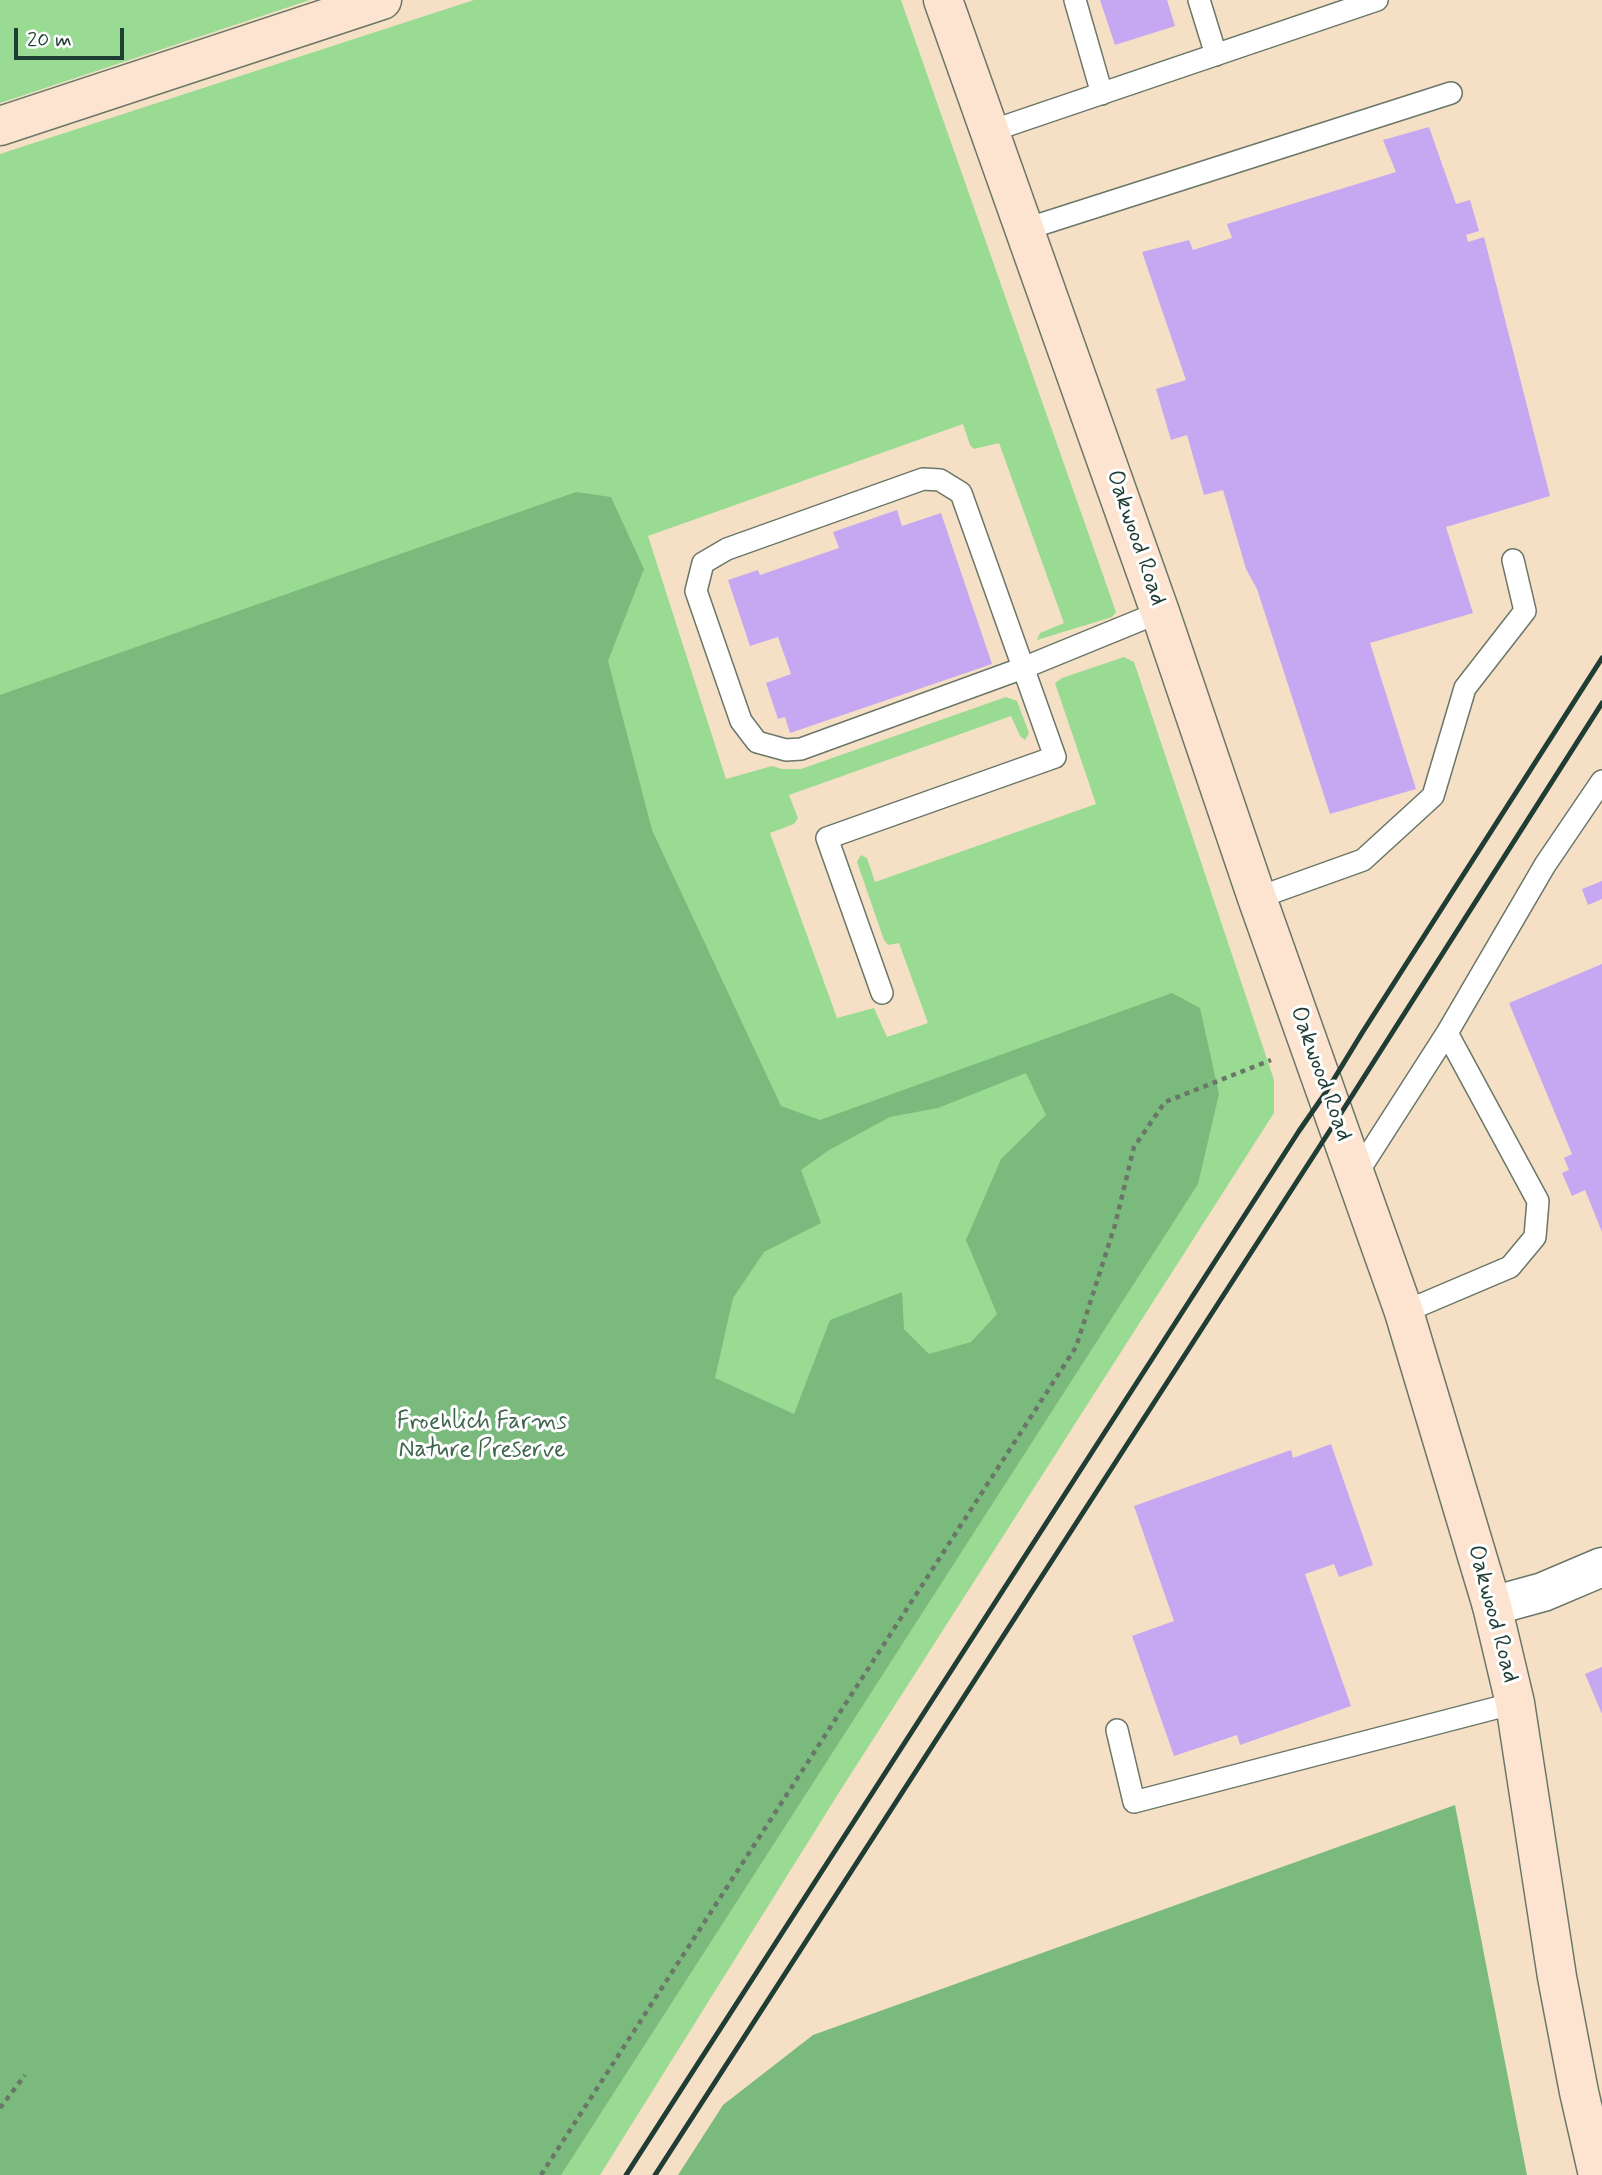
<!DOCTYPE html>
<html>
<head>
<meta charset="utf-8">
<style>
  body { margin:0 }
  #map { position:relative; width:1602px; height:2175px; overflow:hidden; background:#f5e0c6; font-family:Mynerve,sans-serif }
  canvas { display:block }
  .scale { position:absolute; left:14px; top:28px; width:110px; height:32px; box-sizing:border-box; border:4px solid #1f3d34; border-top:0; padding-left:9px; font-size:21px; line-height:24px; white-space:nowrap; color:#1f3d34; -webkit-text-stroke:5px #fff; paint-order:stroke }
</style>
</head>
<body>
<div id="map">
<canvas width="1602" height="2175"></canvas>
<div class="scale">20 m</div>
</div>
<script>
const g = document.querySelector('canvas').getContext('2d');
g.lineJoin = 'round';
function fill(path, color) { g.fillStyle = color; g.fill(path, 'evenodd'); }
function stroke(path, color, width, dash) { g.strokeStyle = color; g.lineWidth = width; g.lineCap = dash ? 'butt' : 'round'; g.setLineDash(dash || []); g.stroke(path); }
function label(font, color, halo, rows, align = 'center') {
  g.font = font + ' Mynerve,sans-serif'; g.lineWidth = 6; g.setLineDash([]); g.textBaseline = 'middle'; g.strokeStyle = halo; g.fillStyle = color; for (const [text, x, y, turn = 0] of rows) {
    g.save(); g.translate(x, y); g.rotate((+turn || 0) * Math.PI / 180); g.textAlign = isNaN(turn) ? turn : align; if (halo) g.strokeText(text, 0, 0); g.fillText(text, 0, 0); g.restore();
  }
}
fill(new Path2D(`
  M0 0H310L0 103Z
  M474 0H901L1116 612 1112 617 1037 640 1040 633 1064 623 999 443 974 449 970 445 963 424 648 536 726 779 772 766 782 769H801L1006 697 1017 701 1029 733 1025 740 1020 736 1011 716 789 795 798 818 794 824 770 833 837 1018 874 1008 887 1037 928 1023 899 943 888 945 884 940 857 862 861 855 867 858 875 882 1096 804 1055 683 1062 678 1124 657 1134 662 1274 1080V1113L840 1791 600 2175H0V154Z`), '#99db93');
fill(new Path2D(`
  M576 492 611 497 644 569 608 661 652 830 781 1106 820 1120 1172 993 1200 1008 1219 1094 1198 1184 561 2175H0V695ZM1026 1073 1046 1115 1001 1159 966 1240 997 1314 971 1342 929 1354 904 1329 902 1292 830 1320 794 1414 715 1378 733 1298 764 1252 821 1223 801 1170 829 1150 890 1117 938 1108Z
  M1455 1805 1527 2175H678L723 2105 813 2035Z`), '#7abb7d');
fill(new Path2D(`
  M1100 0H1167L1175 26 1115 45Z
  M1429 127 1456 204 1470 200 1479 231 1466 235 1468 242 1484 237 1550 496 1446 527 1473 613 1370 643 1416 789 1330 814 1257 589 1246 569 1223 490 1204 495 1187 435 1171 440 1156 389 1186 380 1142 252 1189 240 1193 250 1232 238 1227 224 1396 172 1383 140Z
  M897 510 902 526 941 513 992 664 790 733 785 717 778 719 766 683 791 674 778 637 750 646 728 580 758 570 760 575 839 548 833 532Z
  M1602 881V899L1588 905 1582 889Z
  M1602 964V1232L1585 1190 1572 1196 1562 1173 1569 1170 1564 1158 1572 1154 1509 1003Z
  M1331 1444 1373 1565 1339 1577 1334 1564 1305 1574 1351 1706 1240 1745 1237 1735 1174 1756 1132 1636 1174 1621 1134 1506 1291 1450 1293 1458Z
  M1602 1667V1714L1585 1674Z`), '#c6a7f2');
const lane = new Path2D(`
  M1075 0 1102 94
  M1199 0 1216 55
  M991 131 1377 0
  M1026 229 1451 93
  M1257 898 1363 860 1433 796 1465 688 1525 611 1513 560
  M882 993 827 838 1055 757 961 493 940 480 923 479 727 549 703 563 696 591 741 721 757 742 786 750 801 749 1023 668 1160 612
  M1356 1175 1447 1033
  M1404 1312 1510 1267 1535 1237 1538 1201 1447 1033 1545 865 1602 781
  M1117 1730 1134 1802 1515 1703`);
const street = new Path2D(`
  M1492 1606 1543 1592 1602 1567`);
const secondary = new Path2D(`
  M943 0 1160 612 1257 898 1404 1312 1492 1606 1515 1703 1557 1977 1579 2092 1598 2175
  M0 126 382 0`);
stroke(lane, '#6a7667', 24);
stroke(street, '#6a7667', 41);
stroke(secondary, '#6a7667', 41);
stroke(new Path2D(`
  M0 2108 25 2075
  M541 2175 1076 1347 1115 1225 1134 1147 1165 1102 1271 1060`), '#6a7667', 4.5, [5, 5]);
stroke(lane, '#fff', 21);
stroke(street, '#fff', 38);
stroke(secondary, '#fde4d0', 38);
stroke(new Path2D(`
  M626 2175 1299 1131 1326 1092 1362 1033 1602 658
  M655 2175 1336 1121 1602 703`), '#1f3d34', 5);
label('24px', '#1f3d34', '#fff', [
  ["Oakwood Road",1135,538,71],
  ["Oakwood Road",1320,1074,70],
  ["Oakwood Road",1492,1614,75]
]);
label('24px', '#3e644c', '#fff', [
  ["Froehlich Farms",482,1423],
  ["Nature Preserve",482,1451]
]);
</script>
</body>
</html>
